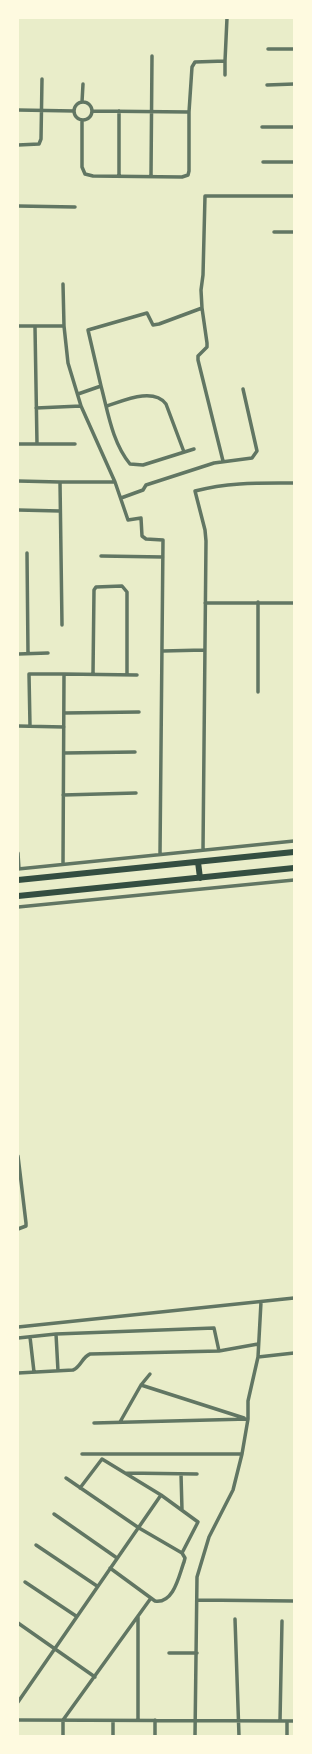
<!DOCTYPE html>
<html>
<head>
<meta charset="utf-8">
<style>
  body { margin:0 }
  #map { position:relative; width:312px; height:1754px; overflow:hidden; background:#e9edc9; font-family:"Fira Sans Condensed",sans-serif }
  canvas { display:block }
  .frame { position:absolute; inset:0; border:19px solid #fefae0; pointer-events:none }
</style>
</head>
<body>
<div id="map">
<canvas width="312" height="1754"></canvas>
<div class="frame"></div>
</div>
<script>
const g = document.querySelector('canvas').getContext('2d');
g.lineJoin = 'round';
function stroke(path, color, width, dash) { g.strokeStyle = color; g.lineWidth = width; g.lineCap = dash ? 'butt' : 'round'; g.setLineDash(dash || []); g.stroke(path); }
stroke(new Path2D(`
  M268 49H294
  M225 75V61
  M267 85 294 84
  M82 102 83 84
  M74 111a9 9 0 1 1 18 0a9 9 0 1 1-18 0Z
  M18 110 74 111
  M92 111 189 112
  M82 120V167L85 174 93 176 182 177 188 175 189 171V112L192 67 195 62 225 61 227 18
  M262 127H294
  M18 145 39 144 41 139 42 79
  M263 162H294
  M119 176V111
  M151 176 152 56
  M18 206 75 207
  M274 232H294
  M63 284 64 326 68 363 81 406 115 482 128 520 141 518 142 536 146 539 163 540 160 854
  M18 326H64
  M35 327 37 444
  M101 386C108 412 112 442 130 464L143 465 194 449
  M78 394 101 386 88 330 147 313 153 325 159 324 202 308
  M107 406C123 401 153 387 166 404L184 452
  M36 408 81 406
  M18 444H75
  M223 461 198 360V356L207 347V343L202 308 201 290 203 275 205 196H294
  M18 481 60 482 62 625
  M60 482H115
  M121 498 143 490 146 485 214 463 252 458 257 451 243 389
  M18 510 60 511
  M27 553 28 653
  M101 556 163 557
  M205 603H294
  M163 651 204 650
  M18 654 48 653
  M93 674 94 590 96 587 122 586 127 592V675
  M258 692V602
  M64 713 139 712
  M18 726 64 727
  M30 726 29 674H64
  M64 753 135 752
  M63 795 136 793
  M203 850 206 541 205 530 195 491C229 482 259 483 294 483
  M18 853 19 869
  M63 864 64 674 137 675
  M18 869 294 841
  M18 907 294 880
  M18 1156 26 1223V1226L18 1229
  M18 1327 294 1298
  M56 1334 58 1371
  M30 1337 34 1372
  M18 1338 56 1334 214 1328 219 1351
  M258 1357 294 1353
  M18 1373 73 1370C81 1367 82 1357 90 1354L219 1351 258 1344
  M141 1385 244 1418
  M120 1422 141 1385 150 1374
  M94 1423 248 1419
  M82 1454H242
  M125 1473 197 1474
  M181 1474 182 1510
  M66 1478 139 1528 182 1553
  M80 1488 102 1459 161 1495 198 1522 182 1553 185 1558 184 1562C179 1575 174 1604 155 1601L110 1568
  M54 1514 117 1558
  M36 1545 97 1586
  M25 1582 76 1616
  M197 1600 294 1601
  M235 1619 239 1736
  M18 1623 95 1677
  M169 1653H197
  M18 1702 161 1495
  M18 1720 294 1721
  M138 1720V1616
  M280 1721 282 1621
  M63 1736V1720L151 1598
  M113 1736V1721
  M155 1736V1720
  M195 1736 197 1577 209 1537 233 1490 242 1454 248 1419V1401L258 1357 261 1302
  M287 1736V1721`), '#617663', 3.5);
stroke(new Path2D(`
  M198 862 200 878
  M18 880 294 852
  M18 896 294 868`), '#344e41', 6);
</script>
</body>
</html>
